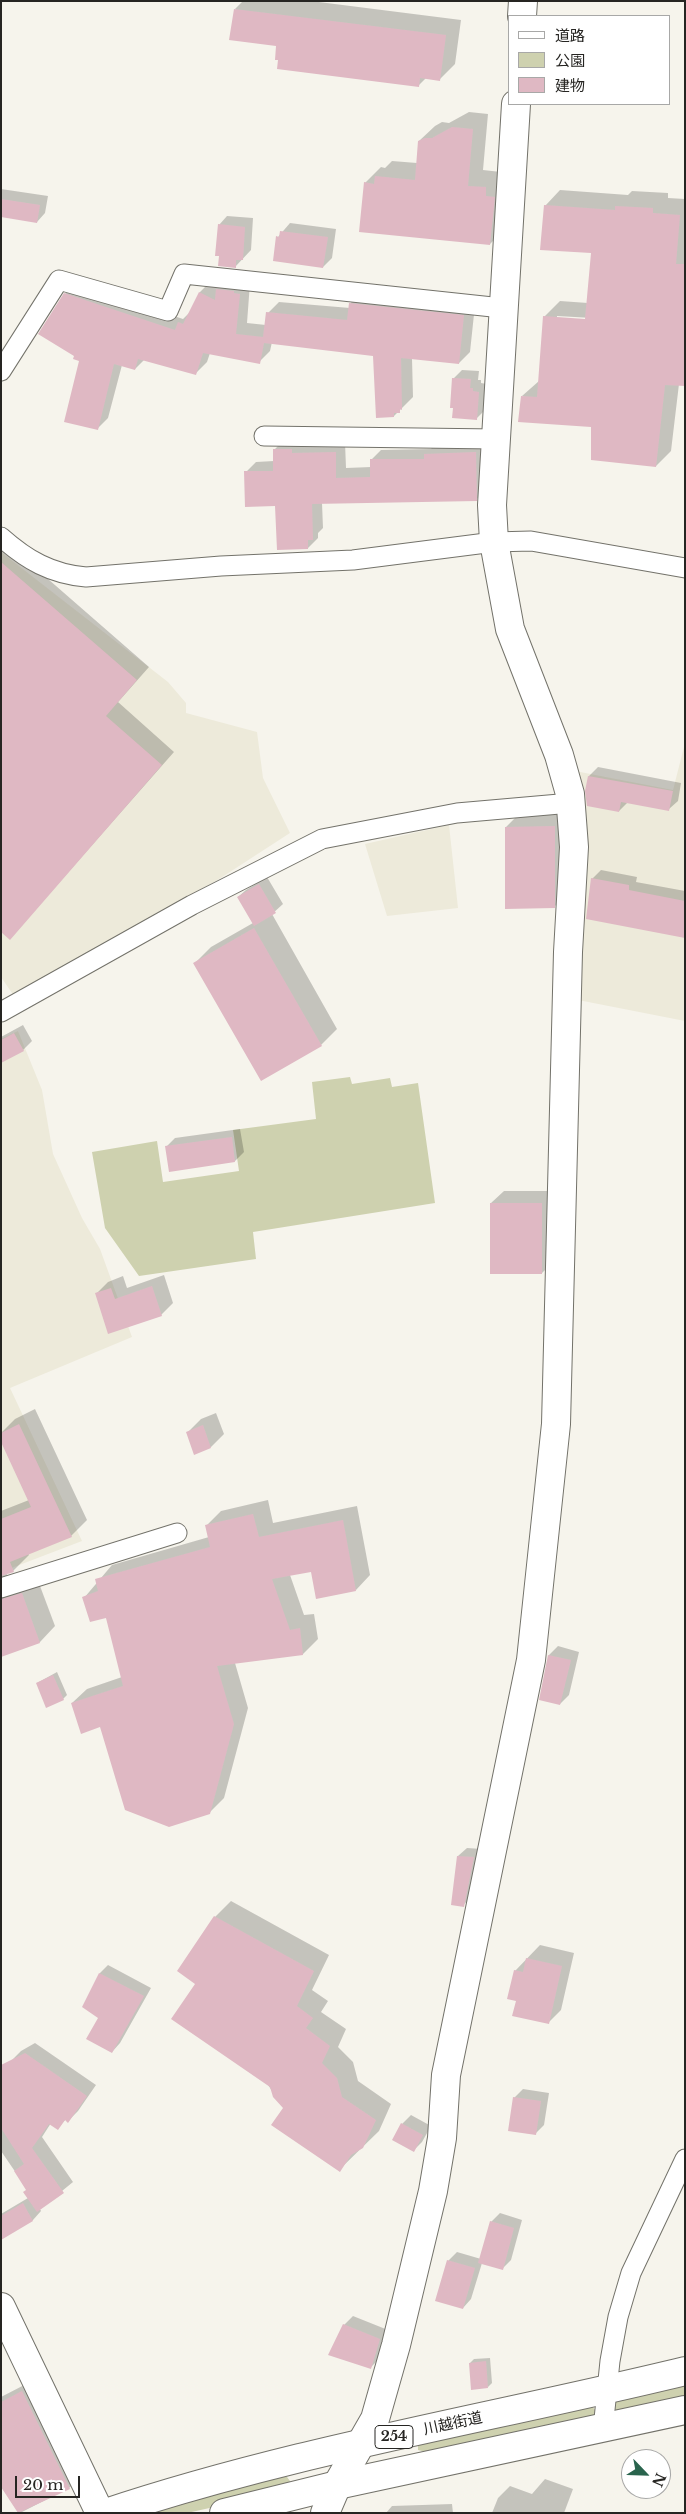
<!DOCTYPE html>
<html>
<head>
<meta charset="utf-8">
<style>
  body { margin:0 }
  #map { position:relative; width:686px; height:2514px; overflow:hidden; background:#f6f4ec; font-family:"Libre Baskerville","Noto Sans JP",serif }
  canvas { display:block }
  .frame { position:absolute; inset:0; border:2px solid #262522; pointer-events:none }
  .legend { position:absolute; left:508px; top:15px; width:162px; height:90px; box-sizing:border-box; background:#fff; border:1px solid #a8a8a7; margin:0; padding:6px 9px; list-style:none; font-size:15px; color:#262522 }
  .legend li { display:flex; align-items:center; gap:10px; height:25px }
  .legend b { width:25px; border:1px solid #a8a8a7 }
  .north { position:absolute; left:621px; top:2449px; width:50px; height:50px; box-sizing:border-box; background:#fff; border:1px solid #a8a8a7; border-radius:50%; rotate:114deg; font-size:14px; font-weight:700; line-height:20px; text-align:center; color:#262522 }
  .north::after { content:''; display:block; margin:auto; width:18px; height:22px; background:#2a644d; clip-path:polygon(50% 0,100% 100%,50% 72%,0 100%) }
  .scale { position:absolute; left:15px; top:2476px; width:65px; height:22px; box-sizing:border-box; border:2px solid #262522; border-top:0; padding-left:6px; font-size:15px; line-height:18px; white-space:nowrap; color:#262522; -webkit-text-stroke:4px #fff; paint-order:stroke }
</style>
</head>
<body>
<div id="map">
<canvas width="686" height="2514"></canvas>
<div class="frame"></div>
<ul class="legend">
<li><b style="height:6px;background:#fff"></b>道路</li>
<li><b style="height:14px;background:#ced1af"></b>公園</li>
<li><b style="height:14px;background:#dfb8c3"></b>建物</li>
</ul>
<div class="north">N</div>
<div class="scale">20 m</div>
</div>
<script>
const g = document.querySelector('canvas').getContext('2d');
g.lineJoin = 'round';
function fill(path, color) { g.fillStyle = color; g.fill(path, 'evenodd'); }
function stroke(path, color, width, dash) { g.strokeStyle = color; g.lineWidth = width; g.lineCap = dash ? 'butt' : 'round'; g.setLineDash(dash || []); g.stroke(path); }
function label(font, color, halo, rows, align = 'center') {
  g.font = font + ' "Libre Baskerville","Noto Sans JP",serif'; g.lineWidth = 4.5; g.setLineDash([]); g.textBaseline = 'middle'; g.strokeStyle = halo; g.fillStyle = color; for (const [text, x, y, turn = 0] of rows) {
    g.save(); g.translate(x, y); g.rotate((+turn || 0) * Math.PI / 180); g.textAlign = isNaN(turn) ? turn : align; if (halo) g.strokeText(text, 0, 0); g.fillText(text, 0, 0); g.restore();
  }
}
fill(new Path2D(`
  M1 552 168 682 186 703V713L257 732 263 778 290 833 219 879 14 996 1 977Z
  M685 743V1021L578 1000 575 771 673 790Z
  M449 825 458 908 387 916 365 844Z
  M18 1031 42 1090 53 1154 82 1218 100 1249 132 1337 10 1388 82 1541 1 1572V1039Z`), '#edeada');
fill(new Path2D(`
  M350 1077 352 1084 390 1078 392 1087 418 1083 435 1203 253 1232 256 1259 139 1276 105 1228 92 1152 157 1141 163 1182 239 1171 233 1130 316 1119 312 1082Z
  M685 2383V2401L621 2416 611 2411 614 2399Z
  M590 2404 597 2412 595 2419 570 2427 517 2432 426 2452 418 2450V2446L424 2440Z
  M280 2476 287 2477 290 2481 288 2490 282 2492 187 2513H145Z`), '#ced1af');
fill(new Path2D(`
  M243 1H311L461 20 455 64 440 79 426 78 419 85 279 59 278 45 235 9Z
  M469 112 488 114 483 170 501 172 506 228 490 244 365 183 381 167 385 168 392 161 417 163 419 141 435 126 442 122 449 123Z
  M1 189 48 196 45 213 37 222 1 216Z
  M560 190 628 195 632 191 668 193V198L685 199V385L679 384 671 451 656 466 592 426 522 396 539 381 544 317 560 301 588 303 592 252 545 206ZM557 316 592 318V321L557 319Z
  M227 216 253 218 251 250 235 267 219 225Z
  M290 223 336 229 332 258 323 267 278 237Z
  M211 281 250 283 247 323 266 325 268 313 279 302 350 308V304L361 292 475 305 470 352 459 363 412 358 413 397 394 416 375 354 272 342 270 351 259 362 210 353 207 362 196 373 145 359 135 369 122 365 108 418 97 429 65 294 76 283 183 319 190 312 200 292Z
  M462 370 479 371 478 380H481V383L487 384 485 410 477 418 453 379Z
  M284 440 345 442 346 468 371 467V460L381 450 431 449 435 444 486 442V489L476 500 322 503 323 528 318 533V538L308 548 276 505 246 472 256 462 274 461V450Z
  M1 538 149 667 118 702 174 752 10 938 1 930Z
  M598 767 681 783 678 801 669 809 628 802 619 811 586 791 589 776Z
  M519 814H567V894L554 907 506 827Z
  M601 870 637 877 636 882 685 891V937L592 879Z
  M267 877 283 904 272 914 337 1029 321 1045 195 963 211 947 253 923 238 897 246 890Z
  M23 1025 32 1041 23 1050 1 1062V1037Z
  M240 1129 244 1152 235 1161 166 1147 175 1138Z
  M504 1191H555V1260L542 1273 491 1203Z
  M164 1275 173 1303 161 1315 96 1294 108 1282 123 1276 127 1288Z
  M35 1409 87 1520 71 1536 28 1553 29 1555 13 1571 6 1573 14 1584 37 1578 55 1626 40 1642 1 1656V1511L29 1500 1 1433 15 1419Z
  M216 1413 224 1434 211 1447 194 1453 188 1432 201 1419Z
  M268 1500 273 1523 357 1506 370 1575 356 1590 312 1571 290 1575 304 1615 314 1614 318 1639 303 1654 235 1663 248 1708 224 1798 209 1813 72 1703 87 1689 122 1677 106 1616 84 1598 112 1565 209 1537 207 1525 221 1511Z
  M558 1646 579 1652 569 1695 560 1704 540 1699 549 1655Z
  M57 1672 67 1695 63 1699 37 1683Z
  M467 1848 482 1849 472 1897 463 1905 458 1856Z
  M231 1901 329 1955 312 1990 328 2001 321 2012 346 2029 338 2047 353 2062 358 2081 391 2104 379 2131 339 2170 284 2108 197 1983 215 1917Z
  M540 1945 574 1953 561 2010 548 2023 517 2000 515 1971Z
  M108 1965 151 1988 120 2043 112 2052 99 2018 84 2006 100 1973Z
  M35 2043 96 2085 78 2111 68 2121 66 2119 58 2128 51 2123 42 2137 73 2182 40 2209 41 2211 33 2220 1 2238V2214L28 2198 27 2189 1 2151V2095L11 2061 21 2051Z
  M523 2089 549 2093 544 2125 535 2134 514 2098Z
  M411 2115 431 2126 422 2142 414 2150 402 2124Z
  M500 2213 522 2220 511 2260 502 2269 482 2263 471 2299 463 2308 448 2261 457 2252 481 2259 491 2222Z
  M353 2316 388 2330 379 2359 370 2368 344 2325Z
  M490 2358 492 2383 488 2387 470 2363 474 2359Z
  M32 2381 80 2478 69 2488 20 2513 1 2484V2397Z
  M545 2479 573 2489 564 2513H492L498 2498 510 2486 532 2494Z
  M452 2504 453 2513H386L392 2506Z`), '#0003');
fill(new Path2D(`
  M234 9 446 35 440 81 420 78 419 87 277 69 278 60H275L276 46 229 40Z
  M452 127 473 129 468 186 486 187V196L495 197 490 245 359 232 364 182 374 184 375 176 415 180 418 141 425 138H432Z
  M1 199 40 205 37 223 1 217Z
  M544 205 615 210V206L653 208V213L680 215 676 264H685V386L665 385 656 467 591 460V427L518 422 521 396 537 397 543 316 585 319 591 253 540 250Z
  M218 224 245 227 243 260H236V268L218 266 219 256H215Z
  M280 231 328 237 323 268 273 261 276 236 279 237Z
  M216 289 234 291V293L240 294 236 334 263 337 266 312 347 320 349 303 464 315 459 364 401 358 402 410 400 409V413H394V417L376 418 373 356 264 343 260 364 203 353 196 375 138 359 135 370 114 364 98 430 64 422 79 361 73 359 74 356 38 334 64 293 175 330 178 322 183 324 199 292 215 300Z
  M452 378 471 379 470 388H473V391L479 392 477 420 452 418 453 408H450Z
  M273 449H292V453L336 452V478L370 477V459H424V454L476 452 477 501 312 504 313 540H308V549L277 550 275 506 245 507 244 471H273Z
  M1 562 137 680 106 716 162 765 10 940 1 932Z
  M588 776 673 791 669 811 621 802 619 812 587 806 585 791Z
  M555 826V908L505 909V827Z
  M591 878 629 885V890L685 901V938L586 919Z
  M259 884 276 913 254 926 237 897Z
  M254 928 322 1046 261 1081 193 963Z
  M14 1033 24 1051 1 1063V1040Z
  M232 1137 235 1162 169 1172 165 1146Z
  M490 1203H542V1274H490Z
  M152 1286 162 1316 108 1334 95 1293 111 1288 115 1299Z
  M19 1424 72 1537 10 1562 14 1572 1 1576V1519L31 1507 1 1442V1433Z
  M203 1425 211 1448 194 1455 186 1432Z
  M253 1514 259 1537 343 1520 356 1591 316 1599 311 1572 272 1579 290 1630 300 1628 303 1655 217 1666 234 1724 210 1814 169 1827 125 1810 100 1727 81 1734 71 1703 123 1686 106 1618 90 1622 82 1597 98 1591 95 1579 210 1547 205 1525Z
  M22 1593 40 1643 1 1657V1599Z
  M548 1655 571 1660 560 1705 539 1700Z
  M53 1675 64 1700 46 1708 36 1683Z
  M457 1856 474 1857 464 1907 451 1905Z
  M214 1916 314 1971 297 2006 313 2018 306 2028 330 2046 322 2063 337 2078 342 2097 376 2120 363 2148 351 2155 340 2172 271 2125 283 2108 273 2097 270 2087 171 2019 195 1984 177 1971Z
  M526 1958 562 1966 549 2024 512 2016 516 2001 507 1999 514 1970 523 1972Z
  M99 1973 144 1996 112 2053 86 2039 98 2018 82 2007Z
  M25 2053 87 2096 68 2123 65 2120 58 2130 49 2124 32 2148 64 2193 37 2212 23 2192 26 2190 14 2171 24 2164 1 2128V2065Z
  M513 2097 541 2101 536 2135 508 2131Z
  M401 2123 423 2135 414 2152 392 2140Z
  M23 2203 33 2221 1 2240V2216Z
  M490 2221 514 2228 503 2270 478 2263Z
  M447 2260 475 2268 463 2309 435 2301Z
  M343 2324 380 2339 371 2369 328 2355Z
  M486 2361 488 2388 471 2390 469 2363Z
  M22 2391 70 2489 18 2513 1 2487V2402Z`), '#dfb8c3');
const street = new Path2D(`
  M1 371 59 280 168 311 184 274 502 308
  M264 436 496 439
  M1 537C27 560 51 574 86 577L221 566 353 560 494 542 531 541 685 568
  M1 1012 192 905 322 839 457 813 571 803
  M1 1588 177 1533
  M603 2429 610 2361 618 2317 631 2273 685 2159`);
const secondary = new Path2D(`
  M522 16 523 1
  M1 2307 100 2513
  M325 2513 337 2485 375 2419 396 2345 433 2191 442 2138 446 2075 531 1660 556 1424 568 952 574 847 570 794 559 755 510 629 494 542 492 505 516 104`);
const highway = new Path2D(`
  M106 2513C295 2450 492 2418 685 2371
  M224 2513 337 2485 685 2410`);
stroke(street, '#73726a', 21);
stroke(secondary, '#73726a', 30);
stroke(highway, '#73726a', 30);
stroke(street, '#fff', 19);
stroke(secondary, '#fff', 28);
stroke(highway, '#fff', 28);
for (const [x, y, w] of [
  [394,2437,38]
]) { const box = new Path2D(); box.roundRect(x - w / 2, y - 11.5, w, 23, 4); g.fillStyle = '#fff'; g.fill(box); stroke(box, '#262522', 1); }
label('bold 14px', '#262522', null, [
  ["254",394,2437]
]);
label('15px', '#262522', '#fff', [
  ["川越街道",453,2424,-12]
]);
</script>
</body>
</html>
